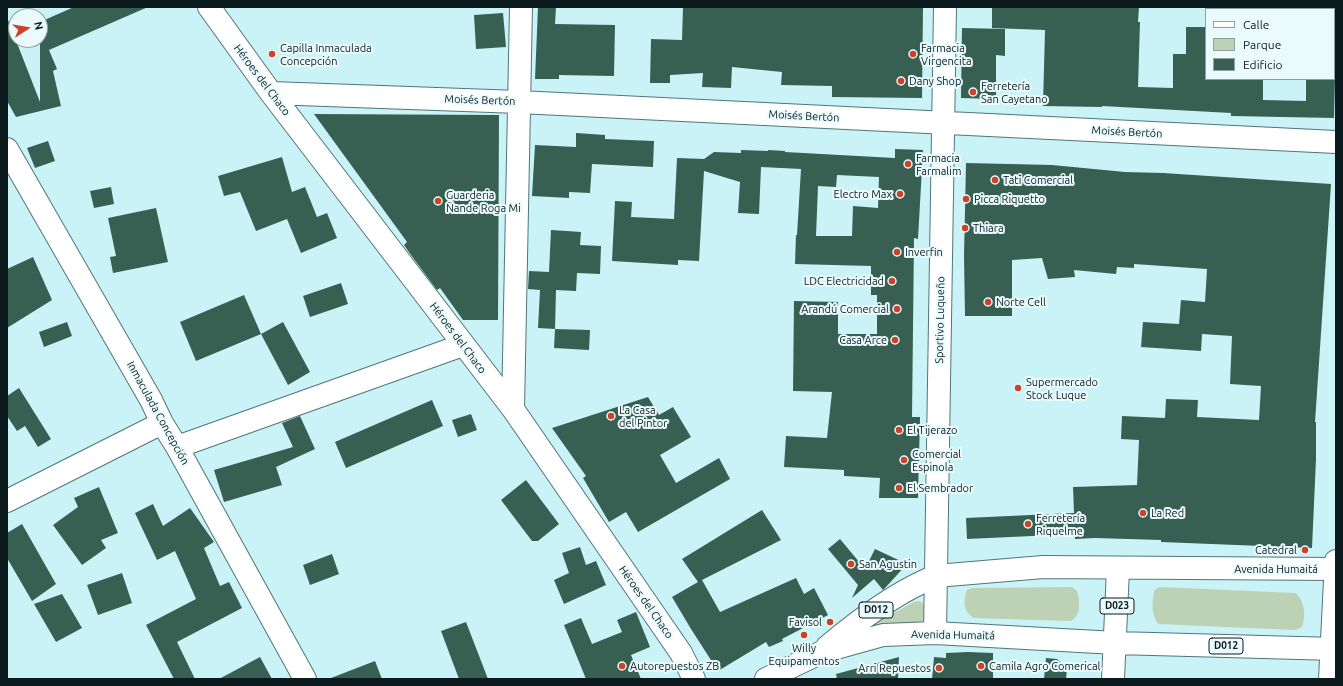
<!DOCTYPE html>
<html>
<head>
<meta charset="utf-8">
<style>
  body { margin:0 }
  #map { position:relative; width:1343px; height:686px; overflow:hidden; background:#caf3f7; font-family:Ubuntu,sans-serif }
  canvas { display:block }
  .frame { position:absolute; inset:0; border:8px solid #0b1a1c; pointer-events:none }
  .legend { position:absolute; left:1205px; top:8px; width:130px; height:72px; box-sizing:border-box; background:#ebfbfd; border:1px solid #91a1a3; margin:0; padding:5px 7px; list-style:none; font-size:12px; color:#0b1a1c }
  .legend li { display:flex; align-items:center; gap:8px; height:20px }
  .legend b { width:20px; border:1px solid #91a1a3 }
  .north { position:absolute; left:8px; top:8px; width:40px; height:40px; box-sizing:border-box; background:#ebfbfd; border:1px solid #91a1a3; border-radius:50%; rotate:78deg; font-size:11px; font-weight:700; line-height:16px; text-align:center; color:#0b1a1c }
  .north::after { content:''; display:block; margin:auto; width:14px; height:18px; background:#cc4127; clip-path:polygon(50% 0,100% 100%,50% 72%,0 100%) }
</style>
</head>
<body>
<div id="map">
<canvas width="1343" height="686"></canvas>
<div class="frame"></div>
<ul class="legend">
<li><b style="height:5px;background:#fff"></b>Calle</li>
<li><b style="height:11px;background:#bdd1b5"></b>Parque</li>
<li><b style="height:11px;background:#376052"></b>Edificio</li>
</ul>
<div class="north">N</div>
</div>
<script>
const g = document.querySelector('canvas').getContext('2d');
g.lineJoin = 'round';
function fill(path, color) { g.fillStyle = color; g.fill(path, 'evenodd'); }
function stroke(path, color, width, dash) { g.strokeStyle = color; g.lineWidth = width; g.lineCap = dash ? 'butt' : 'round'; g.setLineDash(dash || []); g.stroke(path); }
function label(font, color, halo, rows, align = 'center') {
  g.font = font + ' Ubuntu,sans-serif'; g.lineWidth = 4; g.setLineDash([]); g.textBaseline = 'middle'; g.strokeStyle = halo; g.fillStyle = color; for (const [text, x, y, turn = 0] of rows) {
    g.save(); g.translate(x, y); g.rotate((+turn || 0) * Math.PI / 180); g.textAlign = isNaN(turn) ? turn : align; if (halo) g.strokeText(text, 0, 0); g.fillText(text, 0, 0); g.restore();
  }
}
fill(new Path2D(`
  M1072 587 1077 591 1079 599V610L1076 617 1071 621 973 618C963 610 963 602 967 590L972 588Z
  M1159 587 1296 593C1305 603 1306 615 1302 627L1295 630 1158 624C1151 613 1152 603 1154 591Z
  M919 601 923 603 926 617 923 621 876 629 872 627 874 624 914 602Z`), '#bdd1b5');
fill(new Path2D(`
  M74 7H148L49 50 57 69 53 71 61 106 16 117 7 101V20H8L40 102V22Z
  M538 7H556L555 24 615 25 614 76 559 75V79H535Z
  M683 7H923L922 98 832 97V86L781 85 782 72 732 67 731 88 702 87 703 73 670 75V83H650L651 39 682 40Z
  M992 7H1139L1138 22H1140L1138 87 1173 88V54H1186V27H1206V79H1263V100L1306 101V79H1335L1334 118 1231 116V113L1102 106V107L1043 106 1045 30 992 28Z
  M503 13 506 47 476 49 474 15Z
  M962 28 1005 29V56L996 55V99L961 98Z
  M314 114 499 115 498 320H463L440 288 437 290 411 255 404 245 407 242Z
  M576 133 605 135V139L654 141 653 167 592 164 590 193 569 192V198L532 196 535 145 576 147Z
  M48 141 55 161 35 168 27 148Z
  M895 149 923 150 918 239 914 238 912 417H920L918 498H879L880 478 844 476V470L784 467 786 436 827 438 832 392 793 391 794 301 838 302V334H877V295H871V266L795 264 796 235H797L801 169 761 167 759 214 738 213 740 182 704 171 699 261 678 260V265L612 261 615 201 632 202 631 217 674 219 677 158 704 159 714 152 741 153V150L768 151V150L785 151V152L895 158ZM837 175 879 177 878 208 853 206 852 236H816L818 186 836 187Z
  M282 157 292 192 305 187 317 217 327 213 337 238 301 253 287 219 256 231 240 192 224 196 218 176Z
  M966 163 1052 165 1125 172 1163 173 1331 184 1315 422H1316V459L1312 548 1161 542V540L1095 538 1075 539V534L967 539 966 518 1074 513 1073 487 1137 485 1139 440 1121 439 1122 416 1165 418 1166 399 1198 400 1197 417 1259 420 1261 386 1230 384 1232 336 1202 334 1201 351 1141 347 1143 322 1179 324 1181 300 1205 302 1207 269 1134 264V268L1117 267 1116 274 1074 270 1075 277 1048 279 1042 258 1012 260V316H965L964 256Z
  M111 187 114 204 94 208 90 191Z
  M156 208 168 262 113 273 110 257 116 256 108 218Z
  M551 230 581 232 580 245 601 246 600 274 577 273 576 291 556 290 555 329 538 328 540 290 528 289 529 271 549 272Z
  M33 257 52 300 7 328V269Z
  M341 283 348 304 310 317 303 296Z
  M244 295 261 334 196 361 180 322Z
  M67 322 72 336 44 347 39 332Z
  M283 322 310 372 288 385 261 334Z
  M555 329 590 330 589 350 554 348Z
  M19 388 51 439 38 447 25 426 17 431 7 416V396Z
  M648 397 659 415 673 407 691 437 660 455 676 483 719 458 730 479 638 532 626 512 609 522 583 478 586 476 552 428Z
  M432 400 443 426 346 468 335 442Z
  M471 414 477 430 458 437 452 420Z
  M300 416 315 449 276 467 282 485 224 502 214 470 293 447 282 423Z
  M526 480 559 524 538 541H532L501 500Z
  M99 487 118 533 101 540 106 548 82 565 53 525 78 507 74 498Z
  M153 504 163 526 190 508 214 542 204 548 220 586 229 582 242 608 177 642 195 679H174L146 625 196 599 175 551 157 560 135 513Z
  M762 510 781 540 702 580 720 612 796 578 804 594 814 588 828 615 782 639 783 641 769 647 766 642 718 671 691 629 672 597 698 582 682 559Z
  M22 524 56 584 32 601 7 558V533Z
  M840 539 865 569 875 549 907 564 886 587 883 590 874 579 852 598 858 585 828 549Z
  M580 547 586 565 596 561 606 585 564 604 554 580 569 573 562 553Z
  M332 554 339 574 310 585 303 565Z
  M122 573 132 603 98 615 87 585Z
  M62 594 82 628 56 642 34 604Z
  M636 612 650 647 631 655 641 679H586L564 625 581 618 592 644 622 632 617 620Z
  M466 622 488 679H459L441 631Z
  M968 652 993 653V679H932L934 657 946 658V653Z
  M260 657 272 679H219Z
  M899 657 898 679H837L836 674Z
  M1046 658 1057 659 1067 668 1066 679H1044Z
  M375 661 382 679H331V678Z`), '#376052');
const minor = new Path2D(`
  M209 7 271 93 513 409 681 653 694 679
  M271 93 519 102 1336 142
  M7 149 151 400 162 423 177 447 305 679
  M513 409 521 7
  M177 447 463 345
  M7 501 162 423
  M935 633 945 7
  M1330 679 1336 561`);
const major = new Path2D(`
  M827 647C860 619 896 592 936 576L1043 567 1336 569
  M766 679 822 652 883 635 935 633 1116 643 1336 649
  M1113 679 1118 569`);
stroke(minor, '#50757a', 24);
stroke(major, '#50757a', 24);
stroke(minor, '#fff', 22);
stroke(major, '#fff', 22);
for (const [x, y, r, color] of [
  [272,54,4,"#cc4127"],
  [913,54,4,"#cc4127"],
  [901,81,4,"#cc4127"],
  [973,92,4,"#cc4127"],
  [908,164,4,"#cc4127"],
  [995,180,4,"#cc4127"],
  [900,194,4,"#cc4127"],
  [966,199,4,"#cc4127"],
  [438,201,4,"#cc4127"],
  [965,228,4,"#cc4127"],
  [897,252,4,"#cc4127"],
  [892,281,4,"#cc4127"],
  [988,302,4,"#cc4127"],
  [897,309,4,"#cc4127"],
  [895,340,4,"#cc4127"],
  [1018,388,4,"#cc4127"],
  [611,416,4,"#cc4127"],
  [899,430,4,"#cc4127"],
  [904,460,4,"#cc4127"],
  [899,488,4,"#cc4127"],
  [1143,513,4,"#cc4127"],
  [1028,524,4,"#cc4127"],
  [1305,550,4,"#cc4127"],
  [851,564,4,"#cc4127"],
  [830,622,4,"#cc4127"],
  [804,635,4,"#cc4127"],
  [622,666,4,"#cc4127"],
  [981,666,4,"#cc4127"],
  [939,668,4,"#cc4127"]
]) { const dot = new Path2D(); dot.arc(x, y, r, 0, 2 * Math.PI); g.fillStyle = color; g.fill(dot); stroke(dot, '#ebfbfd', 1.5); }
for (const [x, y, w] of [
  [1117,606,34],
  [876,610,34],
  [1226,646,34]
]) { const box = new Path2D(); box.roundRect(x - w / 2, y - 8, w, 16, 3); g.fillStyle = '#ebfbfd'; g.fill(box); stroke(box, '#0b1a1c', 1); }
label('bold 10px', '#0b1a1c', null, [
  ["D023",1117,606],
  ["D012",876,610],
  ["D012",1226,646]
]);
label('11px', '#0b1a1c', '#ebfbfd', [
  ["Capilla Inmaculada",280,48],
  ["Concepción",280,61],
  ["Farmacia",921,48],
  ["Virgencita",921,61],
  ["Dany Shop",909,81],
  ["Ferretería",981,86],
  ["San Cayetano",981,99],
  ["Farmacia",916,158],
  ["Farmalim",916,171],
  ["Tati Comercial",1003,180],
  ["Electro Max",892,194,"right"],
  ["Guarderia",446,195],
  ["Ñande Roga Mi",446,208],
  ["Picca Riquetto",974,199],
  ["Thiara",973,228],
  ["Inverfin",905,252],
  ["LDC Electricidad",884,281,"right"],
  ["Norte Cell",996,302],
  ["Arandú Comercial",889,309,"right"],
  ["Casa Arce",887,340,"right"],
  ["Supermercado",1026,382],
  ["Stock Luque",1026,395],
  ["La Casa",619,410],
  ["del Pintor",619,423],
  ["El Tijerazo",907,430],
  ["Comercial",912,454],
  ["Espinola",912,467],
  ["El Sembrador",907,488],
  ["La Red",1151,513],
  ["Ferretería",1036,518],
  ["Riquelme",1036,531],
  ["Catedral",1297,550,"right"],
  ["San Agustin",859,564],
  ["Favisol",822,622,"right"],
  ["Willy",804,648,"center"],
  ["Equipamentos",804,661,"center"],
  ["Autorepuestos ZB",630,666],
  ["Camila Agro Comerical",989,666],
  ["Arri Repuestos",931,668,"right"]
], 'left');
label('11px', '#0b1a1c', '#ebfbfd', [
  ["Héroes del Chaco",262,80,53],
  ["Moisés Bertón",480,100,2],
  ["Moisés Bertón",804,116,3],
  ["Moisés Bertón",1127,132,3],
  ["Sportivo Luqueño",940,320,-89],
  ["Héroes del Chaco",458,338,53],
  ["Inmaculada Concepción",158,413,61],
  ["Avenida Humaitá",1276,569],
  ["Héroes del Chaco",646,602,55],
  ["Avenida Humaitá",953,635,1]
]);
</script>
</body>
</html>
